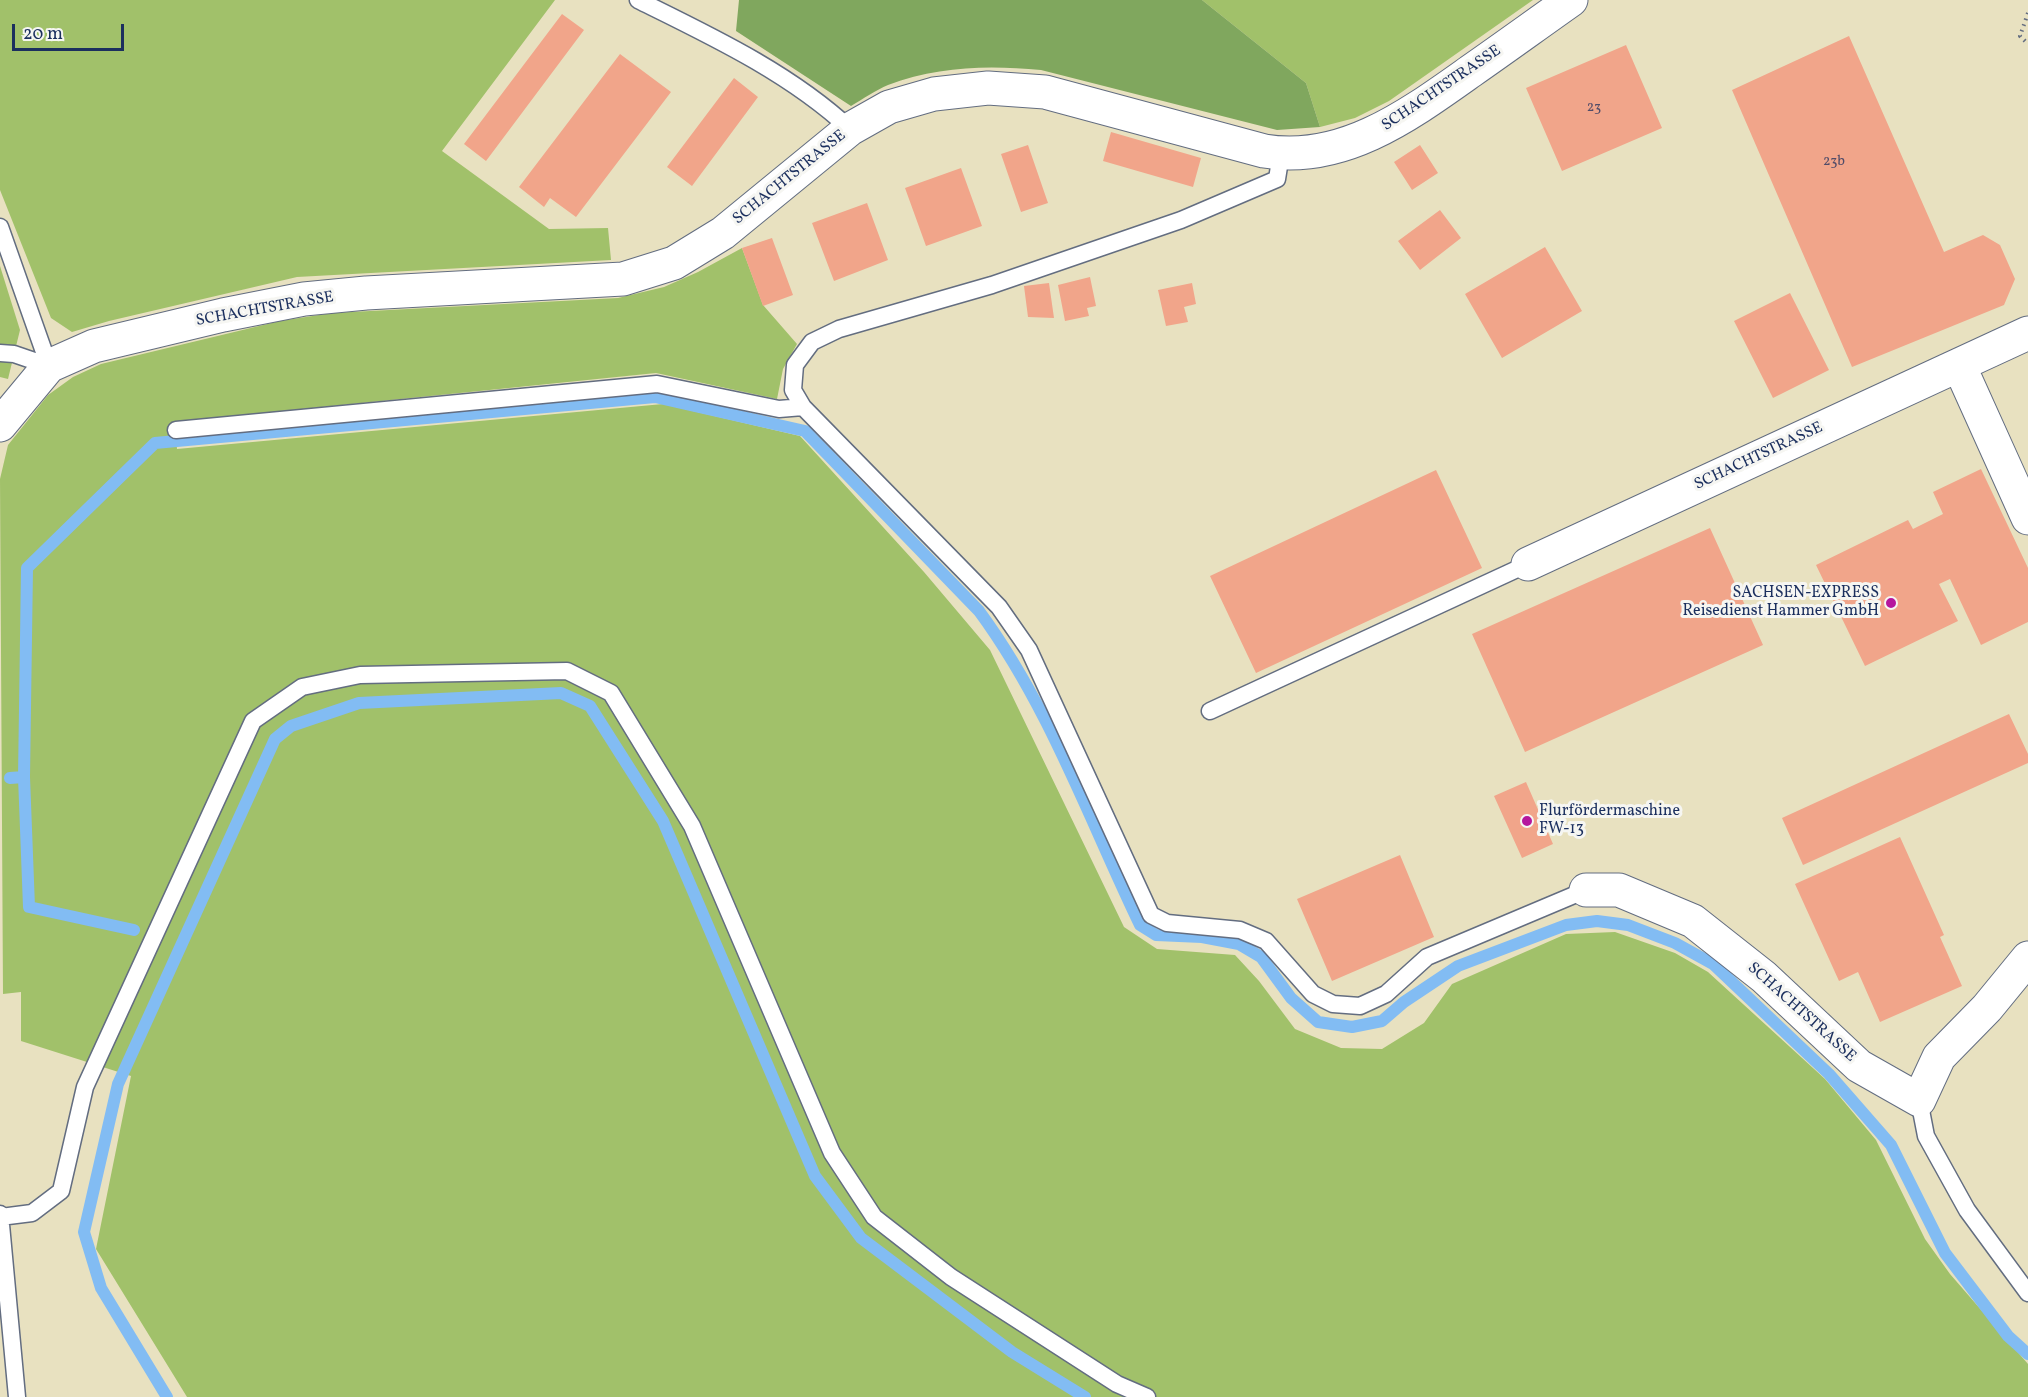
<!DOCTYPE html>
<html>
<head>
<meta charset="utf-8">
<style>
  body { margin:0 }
  #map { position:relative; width:2028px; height:1397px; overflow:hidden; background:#e8e1c0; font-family:Vollkorn,serif }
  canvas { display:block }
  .scale { position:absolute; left:12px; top:24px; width:112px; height:27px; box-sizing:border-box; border:3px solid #1b2f5e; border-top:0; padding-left:8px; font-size:18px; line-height:21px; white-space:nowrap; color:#1b2f5e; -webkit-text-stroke:4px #f6f6f2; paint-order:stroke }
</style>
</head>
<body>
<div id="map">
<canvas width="2028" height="1397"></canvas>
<div class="scale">20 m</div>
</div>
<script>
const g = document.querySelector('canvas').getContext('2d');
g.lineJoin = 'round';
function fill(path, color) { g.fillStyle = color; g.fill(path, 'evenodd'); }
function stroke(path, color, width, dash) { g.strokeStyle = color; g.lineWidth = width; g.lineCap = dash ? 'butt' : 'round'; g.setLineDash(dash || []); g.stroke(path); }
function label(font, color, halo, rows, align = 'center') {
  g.font = font + ' Vollkorn,serif'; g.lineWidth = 6; g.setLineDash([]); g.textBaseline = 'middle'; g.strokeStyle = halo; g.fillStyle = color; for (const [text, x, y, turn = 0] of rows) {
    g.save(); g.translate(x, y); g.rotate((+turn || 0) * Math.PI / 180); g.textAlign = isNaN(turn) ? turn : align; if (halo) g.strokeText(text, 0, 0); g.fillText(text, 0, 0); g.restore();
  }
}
fill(new Path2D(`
  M0 0H555L442 151 549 229 608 228 611 260 297 277 109 321 72 332 51 318 0 190Z
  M1202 0H1533L1389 101 1355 118 1320 127 1306 83Z
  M742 248 763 305 797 344 783 369 777 399 656 373 175 422 177 449 663 404 800 436 924 572 990 650 1124 927 1157 949 1235 955 1259 981 1295 1029 1341 1048 1382 1049 1424 1023 1452 984 1566 934 1615 932 1675 953 1708 972 1825 1079 1876 1140 1925 1239 1950 1274 2028 1364V1397H187L96 1249 131 1076 21 1041V992L3 994 0 479 8 445 48 395 73 377 101 364 280 321 332 313 618 298 664 287 698 272Z
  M0 266 20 330 8 379 0 377Z`), '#a1c16a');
fill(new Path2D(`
  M739 0H1202L1306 83 1320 127 1277 130 1041 70C989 65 938 66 888 85 876 90 863 99 851 106L736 31Z`), '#80a75e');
stroke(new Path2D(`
  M10 778 24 777
  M134 930 29 907 24 777 27 568 155 443 655 397 805 431 979 611C1049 706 1089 819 1140 925L1156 935 1202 937 1239 944 1261 957 1291 998 1318 1022 1352 1027 1382 1021 1404 1002 1458 966 1566 925 1597 921 1628 925 1675 943 1713 964 1829 1074 1891 1145 1945 1253 2008 1336 2028 1354
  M167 1397 101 1288 84 1232 118 1084 275 739 291 726 359 703 561 693 590 706 663 821 815 1176 861 1238 1012 1352 1085 1397`), '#82bcf3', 12);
fill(new Path2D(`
  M562 14 584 30 486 161 464 144Z
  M1849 36 1944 252 1983 235 2000 245 2015 279 2004 305 1852 367 1732 90Z
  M1626 45 1662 128 1562 171 1526 88Z
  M620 54 671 92 576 217 550 198 544 207 519 187Z
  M734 78 758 97 692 186 667 167Z
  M1111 132 1201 158 1193 187 1103 161Z
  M1028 145 1048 203 1021 212 1001 154Z
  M1420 145 1438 173 1412 190 1394 162Z
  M961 168 982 226 926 246 905 188Z
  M867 203 888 260 834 281 812 223Z
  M1440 210 1461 238 1420 270 1398 241Z
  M772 238 793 295 763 306 742 248Z
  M1545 247 1582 311 1502 358 1465 294Z
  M1090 277 1096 306 1087 308 1089 316 1065 321 1058 285Z
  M1049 283 1054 318 1028 317 1024 286Z
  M1192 283 1196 304 1184 307 1188 322 1166 326 1158 290Z
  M1790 293 1829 370 1773 398 1734 321Z
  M1981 469 2028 568V622L1981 645 1950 579 1939 584 1958 621 1865 666 1816 565 1908 520 1913 529 1943 514 1933 492Z
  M1436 470 1482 568 1256 673 1210 576Z
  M1710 528 1763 645 1525 752 1472 634Z
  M2009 714 2028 754V763L1803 865 1782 818Z
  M1526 782 1553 844 1522 858 1494 796Z
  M1900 837 1944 935 1940 937 1962 986 1880 1022 1858 972 1839 981 1795 884Z
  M1400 855 1434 937 1332 981 1297 899Z`), '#f1a58a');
const lane = new Path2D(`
  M638 0C711 36 790 73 850 129
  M1281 154 1277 179 1181 220 992 285 839 329 812 342 795 365 793 390 803 407 999 607 1029 650 1151 915 1167 923 1240 930 1266 941 1313 994 1333 1004 1360 1006 1386 994 1427 957 1586 890
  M0 227 49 366
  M0 353 14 354 49 366
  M176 430 657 384 779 409 803 407
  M1210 711 1528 564
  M1919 1100 1926 1136 1967 1210 2028 1293
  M0 1214 17 1397
  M0 1217 32 1213 61 1191 85 1087 253 721 302 687 360 675 567 671 611 693 692 826 832 1153 874 1217 951 1277 1117 1384 1147 1397`);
const street = new Path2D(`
  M1959 365 2028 518
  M0 425 49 366 94 346 223 315 304 299 366 293 623 279 674 263 723 233 850 129 889 107 934 94 988 88 1045 92 1264 151C1343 164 1409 115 1471 71 1504 48 1537 24 1571 0
  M1528 564 2028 333
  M1586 890H1619L1693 921 1764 977 1859 1066 1919 1100 1939 1057 1987 1008 2028 958`);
stroke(lane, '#636d80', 19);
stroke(street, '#636d80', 35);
stroke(new Path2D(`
  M2028 13 2020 36 2028 44`), '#636d80', 4, [1.5, 4.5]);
stroke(lane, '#fff', 16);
stroke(street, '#fff', 33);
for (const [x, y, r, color] of [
  [1891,603,6,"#b5179e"],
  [1527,821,6,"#b5179e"]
]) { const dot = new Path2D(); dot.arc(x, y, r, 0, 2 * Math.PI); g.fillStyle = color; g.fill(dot); stroke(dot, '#f6f6f2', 2); }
label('14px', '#504c69', null, [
  ["23",1594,108],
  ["23b",1834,162]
]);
label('16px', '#1b2f5e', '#f6f6f2', [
  ["SCHACHTSTRASSE",1442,89,-34],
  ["SCHACHTSTRASSE",790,178,-39],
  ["SCHACHTSTRASSE",265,310,-10],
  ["SCHACHTSTRASSE",1759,457,-25],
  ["SCHACHTSTRASSE",1801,1013,42]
]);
label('16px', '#1b2f5e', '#f6f6f2', [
  ["SACHSEN-EXPRESS",1879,594],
  ["Reisedienst Hammer GmbH",1879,612],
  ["Flurfördermaschine",1539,812,"left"],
  ["FW-13",1539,830,"left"]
], 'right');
</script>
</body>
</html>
